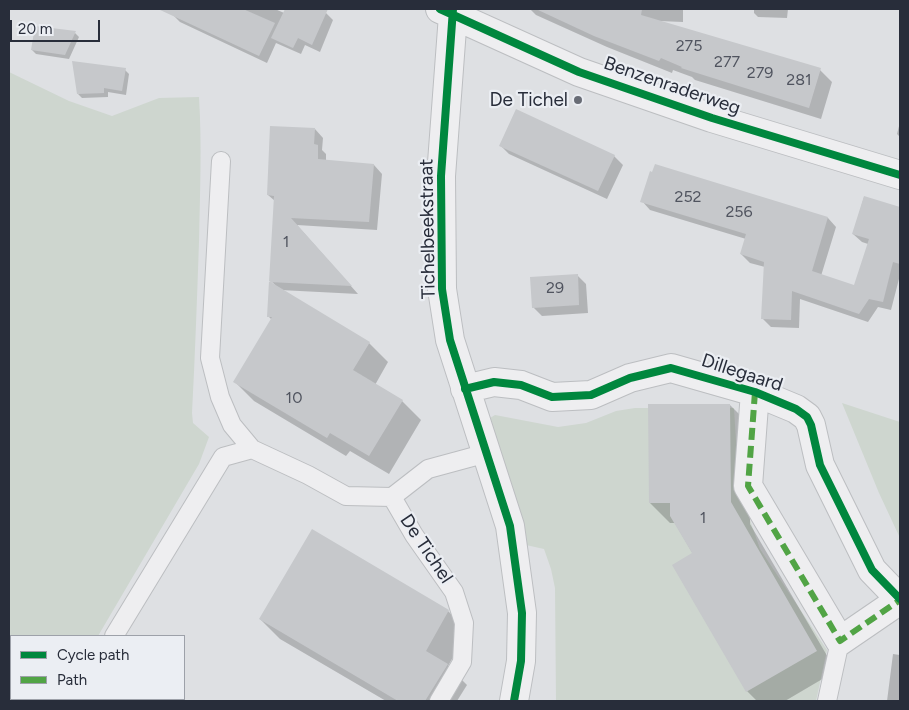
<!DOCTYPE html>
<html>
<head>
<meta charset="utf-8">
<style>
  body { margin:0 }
  #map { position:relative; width:909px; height:710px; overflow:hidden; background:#dee0e3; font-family:Figtree,sans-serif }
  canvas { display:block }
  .frame { position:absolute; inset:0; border:10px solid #282d3a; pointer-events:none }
  .legend { position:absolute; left:10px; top:635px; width:175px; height:65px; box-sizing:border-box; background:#ebeef3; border:1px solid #9da1a9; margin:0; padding:6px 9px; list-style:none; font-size:15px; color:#282d3a }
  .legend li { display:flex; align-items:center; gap:10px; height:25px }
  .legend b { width:25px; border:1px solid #9da1a9 }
  .scale { position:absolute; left:10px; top:20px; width:90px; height:22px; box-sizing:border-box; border:2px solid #282d3a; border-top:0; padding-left:6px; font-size:15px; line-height:18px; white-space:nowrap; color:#282d3a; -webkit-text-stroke:4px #ebeef3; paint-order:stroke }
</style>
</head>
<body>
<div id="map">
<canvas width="909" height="710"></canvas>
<div class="frame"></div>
<ul class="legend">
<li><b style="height:6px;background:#00873e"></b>Cycle path</li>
<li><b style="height:6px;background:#51a445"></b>Path</li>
</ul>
<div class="scale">20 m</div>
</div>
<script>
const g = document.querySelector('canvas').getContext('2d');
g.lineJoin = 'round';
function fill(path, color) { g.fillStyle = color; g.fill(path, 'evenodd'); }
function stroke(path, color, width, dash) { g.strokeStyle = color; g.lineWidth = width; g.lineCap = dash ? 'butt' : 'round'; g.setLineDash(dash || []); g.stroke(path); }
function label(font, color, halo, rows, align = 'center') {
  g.font = font + ' Figtree,sans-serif'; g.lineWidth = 4.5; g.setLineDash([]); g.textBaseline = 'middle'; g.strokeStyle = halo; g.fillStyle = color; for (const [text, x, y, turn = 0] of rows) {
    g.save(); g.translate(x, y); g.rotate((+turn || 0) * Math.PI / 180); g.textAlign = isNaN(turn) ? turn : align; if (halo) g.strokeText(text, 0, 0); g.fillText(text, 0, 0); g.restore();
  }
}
fill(new Path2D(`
  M9 72 69 101 112 116 159 98 199 97C202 145 200 193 199 242 197 299 195 356 192 413L193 423 209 437 199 464 98 636H11V699H37L36 701H9Z
  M842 403 900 422V538L879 493Z
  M635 408H734L739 488 760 549 827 650 816 701H556L555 588 551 569 544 549 526 545 490 418 495 415 558 427 586 423 616 411Z`), '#ced6cf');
fill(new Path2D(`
  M175 9H275L291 16 294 9H317L326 13 333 20 320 52 305 45 301 54 276 43 267 63 180 22 173 15Z
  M530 9H683V22L659 21 820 70 832 82 821 119 695 80 692 77 673 70 672 73 607 47 536 15Z
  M754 9H788L787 18 758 17 754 13Z
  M75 33 79 37 69 59 36 54 32 50Z
  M125 70 129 74 126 95 108 92V97L82 98 78 94Z
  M900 122V137L897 134Z
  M315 129 323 138 322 150 326 154V161L374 165 382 174 377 230 297 225 358 294 280 290 369 343 388 362 375 385 402 401 421 420 389 474 350 451 346 456 254 401 235 382 272 320 268 316 275 285 271 281 275 201 268 195Z
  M500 145 614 156 623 165 607 199 509 154Z
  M656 166 828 218 836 227 821 276 855 287 868 244 862 242 853 234 864 197 900 209V275L891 310 878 307 868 322 800 299 799 328 771 327 762 318 765 267 750 263 741 254 746 239 650 210 642 201Z
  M577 275 586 284 588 313 542 316 533 307Z
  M730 405 750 425V524L836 671 785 701H757L747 691 674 566 693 554 675 523H670L650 503Z
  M448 611 468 631 448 666 467 685 457 701H386L280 639 260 619Z
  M893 654 900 655V701H887Z`), '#0003');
fill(new Path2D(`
  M158 9H243L275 23 259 56Z
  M285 9H328L312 45 298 38 293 48 271 38Z
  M536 9H642L641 15 821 68 809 108 681 68 682 67 661 58 659 61 594 36Z
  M35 26 76 31 65 55 31 50Z
  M72 61 126 68 122 91 104 88V93L77 94Z
  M516 109 615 155 598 191 499 146Z
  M270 126 315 128 314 144 318 145V159L374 164 369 222 291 218 352 286 269 282 274 196 267 195Z
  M655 164 828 217 812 271 854 285 869 239 852 234 864 196 900 207V264L893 262 883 302 869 299 859 314 792 291 791 320 761 319 764 262 740 254 746 234 640 202 650 171 652 172Z
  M578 274 579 305 532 308 530 277Z
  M269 281 370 342 353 370 403 400 369 456 330 433 327 438 233 382 272 317H267Z
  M648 404H730L731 502 817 651 746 692 672 565 692 553 670 516V503H649Z
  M312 529 449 610 426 651 448 664 425 701H398L259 619Z`), '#c6c8cb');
const lane = new Path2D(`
  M221 161 210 358 220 397 232 425 252 449 308 475 346 496 392 497
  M114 636 223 457 252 449
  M439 701 462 662 464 623 454 592 414 535 392 497 428 469 487 453
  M827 701 840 641`);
const street = new Path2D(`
  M440 9 579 72 712 118 900 175
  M453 15 441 176 442 289 450 340 510 526 522 613 521 661 514 701
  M465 389 494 382 521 385 552 397 591 395 630 378 671 368 755 392 796 409 807 417 811 425 820 465 872 570 900 599
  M755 392 748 486 840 641 900 600`);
stroke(lane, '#bcbec1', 20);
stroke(street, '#bcbec1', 30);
stroke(lane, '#eeeef0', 18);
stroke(street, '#eeeef0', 28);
stroke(new Path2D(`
  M755 392 748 486 840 641 900 600`), '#51a445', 6, [12, 6]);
stroke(new Path2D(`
  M440 9 579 72 712 118 900 175
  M453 9 441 176 442 289 450 340 510 526 522 613 521 661 514 701
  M465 389 494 382 521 385 552 397 591 395 630 378 671 368 755 392 796 409 807 417 811 425 820 465 872 570 900 599`), '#00873e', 8);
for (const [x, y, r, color] of [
  [578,100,5,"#686c75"]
]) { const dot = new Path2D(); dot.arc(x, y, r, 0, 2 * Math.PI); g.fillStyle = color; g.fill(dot); stroke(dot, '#ebeef3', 2); }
label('16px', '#50545f', null, [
  ["275",689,46],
  ["277",727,62],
  ["279",760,73],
  ["281",799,80],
  ["252",688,197],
  ["256",739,212],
  ["1",286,242],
  ["29",555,288],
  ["10",294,398],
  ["1",703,518]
]);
label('19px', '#282d3a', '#ebeef3', [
  ["Benzenraderweg",672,86,19],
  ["Tichelbeekstraat",428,229,-91],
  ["Dillegaard",742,373,18],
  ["De Tichel",426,549,56]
]);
label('19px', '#282d3a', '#ebeef3', [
  ["De Tichel",568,100]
], 'right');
</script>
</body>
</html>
